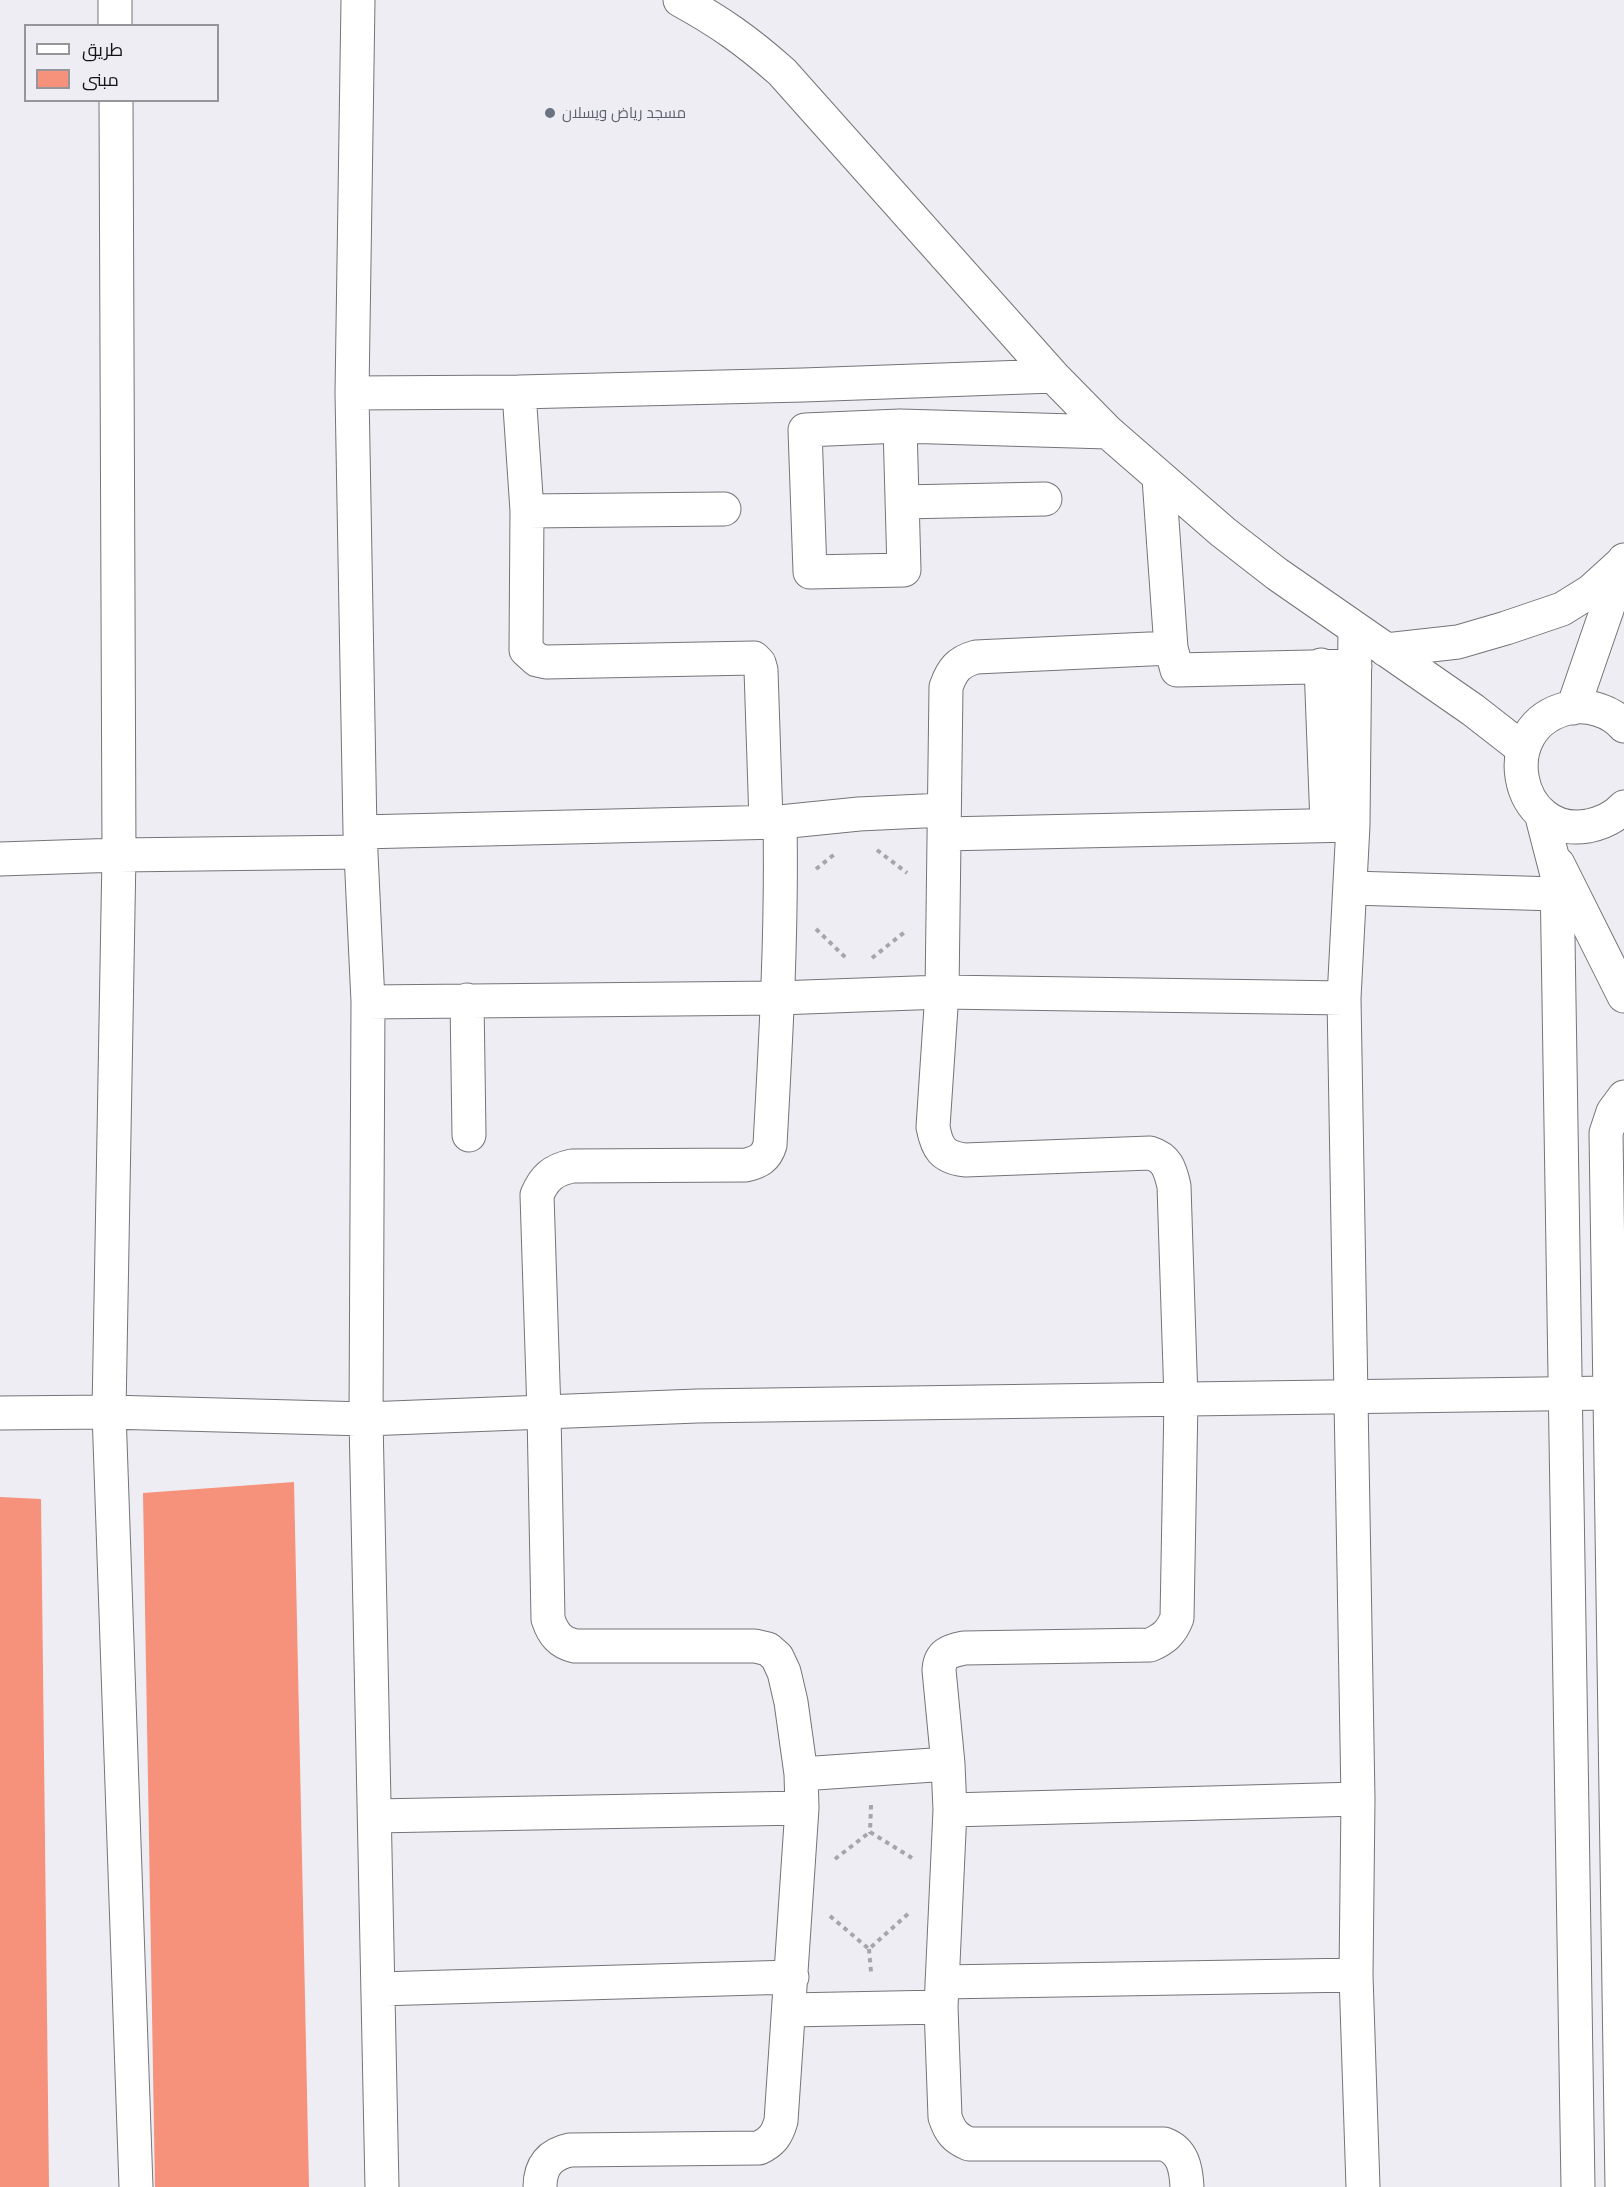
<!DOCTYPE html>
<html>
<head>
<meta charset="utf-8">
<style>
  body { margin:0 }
  #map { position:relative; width:1624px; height:2187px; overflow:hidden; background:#eeedf3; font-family:Mulish,Cairo,sans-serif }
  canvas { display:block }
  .legend { position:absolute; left:24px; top:24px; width:195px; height:78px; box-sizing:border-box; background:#eeedf3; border:2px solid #96969a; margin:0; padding:8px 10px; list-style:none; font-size:18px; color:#131315 }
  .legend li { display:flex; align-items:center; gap:12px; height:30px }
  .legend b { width:30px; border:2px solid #96969a }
</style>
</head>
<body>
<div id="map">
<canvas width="1624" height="2187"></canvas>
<ul class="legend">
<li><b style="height:8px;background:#fff"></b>طريق</li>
<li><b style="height:16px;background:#f6917b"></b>مبنى</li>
</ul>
</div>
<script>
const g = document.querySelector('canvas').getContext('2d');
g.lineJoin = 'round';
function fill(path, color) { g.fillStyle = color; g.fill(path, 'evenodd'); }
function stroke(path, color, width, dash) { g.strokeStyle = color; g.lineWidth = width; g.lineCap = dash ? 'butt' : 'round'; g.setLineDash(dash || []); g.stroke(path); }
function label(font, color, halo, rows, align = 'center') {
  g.font = font + ' Mulish,Cairo,sans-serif'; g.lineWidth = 4.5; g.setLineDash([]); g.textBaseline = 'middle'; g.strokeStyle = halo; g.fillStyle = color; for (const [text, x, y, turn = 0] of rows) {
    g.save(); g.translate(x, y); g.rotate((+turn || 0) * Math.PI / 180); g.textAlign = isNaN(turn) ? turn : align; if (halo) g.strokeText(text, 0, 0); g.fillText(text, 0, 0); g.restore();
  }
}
fill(new Path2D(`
  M294 1482 309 2187H155L143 1493Z
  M0 1497 41 1499 49 2187H0Z`), '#f6917b');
const street = new Path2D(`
  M115 0V26
  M358 0 352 393 360 832 368 1002 366 1419 382 2187
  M680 0C720 22 747 41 782 72L1053 376 1108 432 1223 532 1277 574 1473 710 1523 749
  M116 100 119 855 109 1412 136 2187
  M519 392 803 385 1053 376
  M352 393 519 392 527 511 526 650 537 660 546 662 754 658 759 663 761 670 766 822
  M900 426 904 570 810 572 805 430 900 426 1108 432
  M1159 478 1171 648 1177 670 1355 666
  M902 502 1045 499
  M527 511 724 509
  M1386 650 1458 642 1506 628 1562 609 1591 591 1623 562
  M1321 665 1327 824
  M360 832 780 822 859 814 944 810
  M944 834 1353 825
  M0 859 119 855 361 852
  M1558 864 1624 996
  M1351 888 1557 894
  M467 1000 469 1135
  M368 1002 778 998 942 992 1344 998
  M0 1413 109 1412 366 1419 697 1406 1610 1393
  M948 1764 950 1810 941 2007 945 2117C950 2132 955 2138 969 2144H1164C1183 2151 1186 2168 1187 2187
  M801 1774 948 1764 939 1670C940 1654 949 1651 964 1648L1150 1645C1164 1639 1171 1633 1177 1618L1181 1400 1174 1186C1170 1169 1167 1158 1150 1153L965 1160C942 1157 937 1148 933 1127L942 992 946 687C952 670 958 662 976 657L1171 648
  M950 1810 1358 1799
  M375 1816 802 1808
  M1356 1975 1363 2187
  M942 1982 1356 1975 1358 1799 1344 998 1353 825 1355 629
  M378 1989 792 1977
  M789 2010 941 2007
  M540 2187C540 2166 550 2154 570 2150L759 2148C772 2142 777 2135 781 2121L802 1808 801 1774 791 1702 784 1672 777 1657 768 1649 755 1646H575C560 1643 553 1634 548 1619L544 1413 537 1195C544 1178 553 1170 572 1166L746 1165C759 1162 766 1158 770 1145 776 1037 782 930 780 822`);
const secondary = new Path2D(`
  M1573 708 1624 560
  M1624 726C1611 711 1588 704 1569 708 1492 725 1515 839 1588 826 1602 823 1614 818 1624 807
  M1541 813 1557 875 1578 2187
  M1622 2187 1606 1133 1613 1112 1624 1097`);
stroke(street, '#747479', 35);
stroke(secondary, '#747479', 35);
stroke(new Path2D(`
  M877 850 907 873
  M816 869 836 853
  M816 929 847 959
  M872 958 906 931
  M871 1805 870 1832 912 1858
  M835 1859 870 1832
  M830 1916 869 1949 910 1912
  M869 1949 871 1972`), '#a6a5aa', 4, [4.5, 4.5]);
stroke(street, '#fff', 33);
stroke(secondary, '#fff', 33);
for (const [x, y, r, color] of [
  [550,113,6,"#6b7280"]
]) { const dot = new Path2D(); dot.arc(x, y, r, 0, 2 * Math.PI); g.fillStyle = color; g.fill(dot); stroke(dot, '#eeedf3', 2); }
label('15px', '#5b616d', '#eeedf3', [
  ["مسجد رياض ويسلان",562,113]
], 'left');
</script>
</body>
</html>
